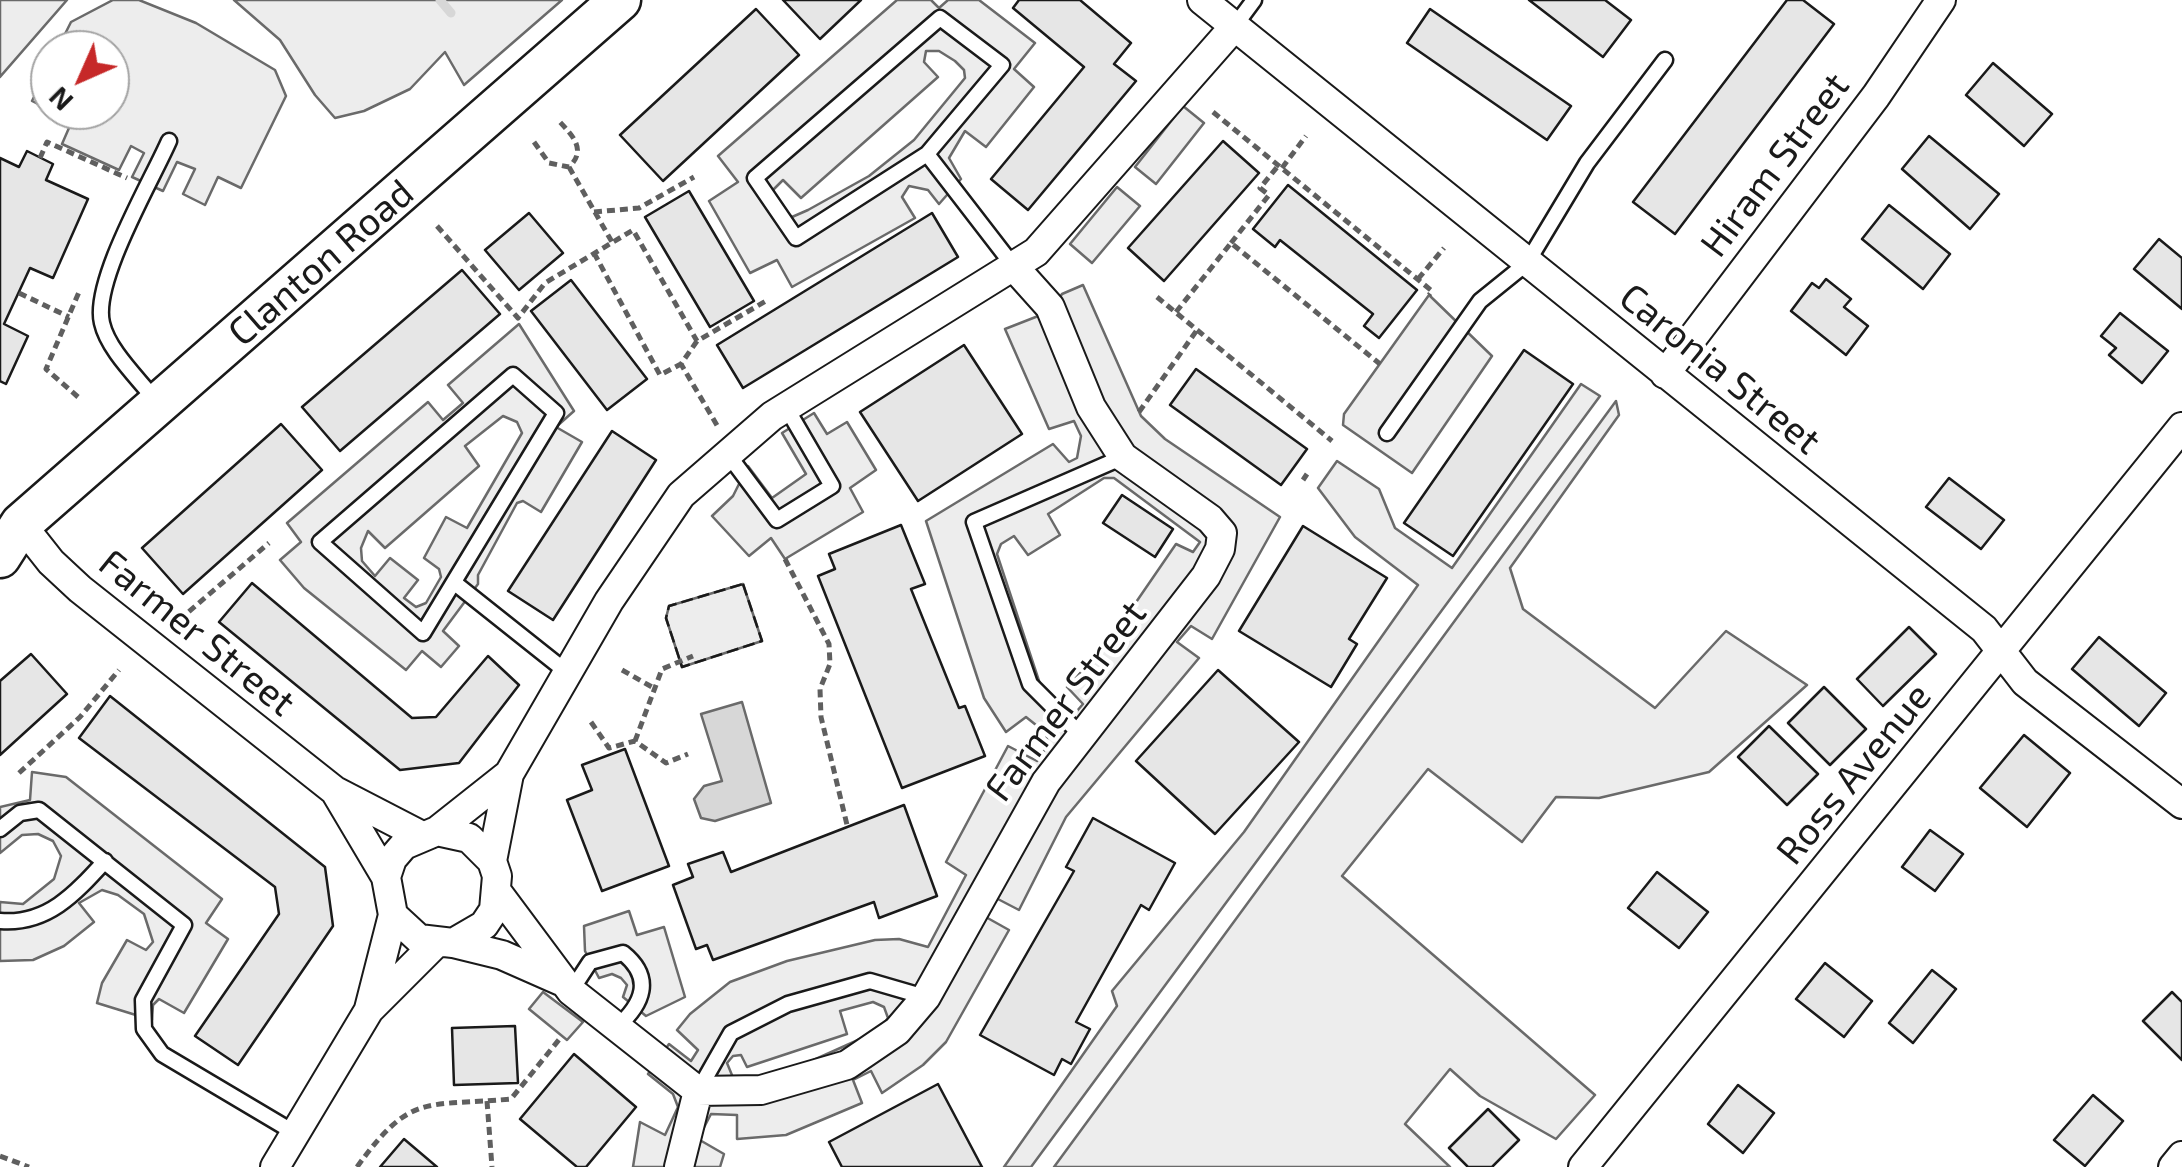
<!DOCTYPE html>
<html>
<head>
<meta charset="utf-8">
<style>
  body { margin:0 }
  #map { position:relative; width:2182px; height:1167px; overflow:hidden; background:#fff; font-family:"Exo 2",sans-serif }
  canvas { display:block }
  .north { position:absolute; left:30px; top:30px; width:100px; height:100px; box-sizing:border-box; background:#fff; border:2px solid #a3a3a3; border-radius:50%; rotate:225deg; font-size:28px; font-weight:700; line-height:40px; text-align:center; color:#1a1a1a }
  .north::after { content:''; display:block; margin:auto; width:35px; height:45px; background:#c62828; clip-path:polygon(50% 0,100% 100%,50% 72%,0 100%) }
</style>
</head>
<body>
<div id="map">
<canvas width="2182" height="1167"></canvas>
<div class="north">N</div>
</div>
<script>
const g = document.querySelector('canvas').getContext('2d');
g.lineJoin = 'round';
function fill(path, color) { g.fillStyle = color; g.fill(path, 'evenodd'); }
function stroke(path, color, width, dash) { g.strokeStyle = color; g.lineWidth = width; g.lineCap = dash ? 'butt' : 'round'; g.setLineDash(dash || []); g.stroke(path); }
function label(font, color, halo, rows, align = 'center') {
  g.font = font + ' "Exo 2",sans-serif'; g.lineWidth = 8; g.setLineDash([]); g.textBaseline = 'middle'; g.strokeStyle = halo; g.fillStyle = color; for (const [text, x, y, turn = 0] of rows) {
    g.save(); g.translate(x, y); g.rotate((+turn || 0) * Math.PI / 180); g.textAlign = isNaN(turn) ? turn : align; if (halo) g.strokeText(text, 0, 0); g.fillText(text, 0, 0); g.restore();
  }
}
const built = new Path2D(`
  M0 0H67L0 77Z
  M113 0H139L196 23 275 70 286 96 241 188 218 177 205 205 183 194 195 169 177 162 163 191 132 177 144 153 131 146 119 170 62 144 72 121 51 110H110V50H57L71 22Z
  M234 0H562L464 85 445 52 410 89 364 111 335 118 315 95 280 40Z
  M897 0H931L939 8 948 0H979L1035 43 1014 69 1034 87 986 147 965 131 949 158 961 179 939 204 928 190 909 186 902 197 915 218 792 287 777 260 750 273 709 201 738 182 718 156ZM926 51H939L955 61 964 70 965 78 914 140 869 176 808 210 792 217 782 210 773 190 783 180 801 198 938 77 924 62Z
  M50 64V110L32 101Z
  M1183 106 1204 123 1156 184 1135 167Z
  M1117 187 1140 206 1092 263 1070 244Z
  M1083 285 1141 416 1165 439 1280 517 1212 639 1191 626 1177 642 1199 658 1066 817 1019 910 994 897 984 916 1009 930 946 1042 923 1065 882 1093 871 1071 853 1080 862 1103 786 1135 737 1139V1115L711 1114 698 1139 724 1154 720 1167H633L640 1122 665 1135 678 1107 673 1094 648 1074 669 1044 691 1061 698 1050 677 1030 690 1014 730 982 787 961 875 940 899 939 928 947 966 875 946 862 1008 746 1037 761 1048 745 1046 733 1026 717 1006 732 984 698 926 521 1053 444 1069 462 1077 458 1081 436 1074 421 1049 429 1005 329 1051 311 1062 294ZM1104 478H1114L1200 542 1193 552 1176 544 1108 643 1067 687 1083 704 1071 718 1042 690 997 554 1001 544 1014 536 1028 555 1060 535 1048 514ZM873 1002 884 1007 888 1018 878 1031 778 1076 734 1080 727 1063 733 1056 741 1055 747 1067 847 1034 840 1011Z
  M1429 295 1492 356 1412 473 1343 425 1344 414Z
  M519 324 574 411 556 427 582 442 541 512 523 501 517 503 478 575V584L443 631 459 646 441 667 422 651 406 670 304 588 280 560 301 542 287 523 428 402 443 420 463 403 448 385ZM503 416 517 422 522 433 467 528 446 517 424 558 439 569 441 577 426 603 416 607 404 598 418 580 390 558 375 576 362 561 361 548 368 531 385 548 479 466 465 446Z
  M1581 384 1600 396 1031 1167H1004L1117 1006 1112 991 1244 832 1418 585 1355 537 1318 488 1337 461 1379 489 1395 528 1452 568Z
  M1616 401 1619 415 1510 568 1523 609 1655 708 1726 631 1807 685 1709 772 1599 798 1556 797 1522 842 1428 769 1342 876 1595 1095 1556 1139 1480 1096 1450 1069 1405 1124 1450 1167H1054Z
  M814 413 827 434 847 422 876 470 850 488 863 512 785 559 771 538 749 556 712 516 733 496 748 466 772 498 806 474 782 433Z
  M743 584 762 641 682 667 666 618 669 606Z
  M32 772 66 777 222 899 206 923 228 939 184 1013 159 999 153 1005 152 1020 97 1003 102 983 127 940 146 950 153 942 144 914 118 895 102 890 79 903 94 922 64 946 33 960 0 961V902L23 904 54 879 61 856 53 841 38 834 22 835 0 853V807L30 800Z
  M629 911 637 935 664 927 685 997 646 1016 623 997 627 985 621 978 612 974 599 978 585 951 584 926Z
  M543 992 583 1022 567 1040 529 1009Z`);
fill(built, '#ededed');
stroke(built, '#6a6a6a', 2.5);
const water = new Path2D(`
  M742 702 771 803 715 821 701 818 694 799 704 786 722 781 701 714Z`);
fill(water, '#d7d7d7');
stroke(water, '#6a6a6a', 2.5);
stroke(new Path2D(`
  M440 0 451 13`), '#d7d7d7', 9);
const building = new Path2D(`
  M783 0H861L820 39Z
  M1019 0H1080L1131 43 1114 64 1136 81 1028 210 991 179 1084 67 1013 8Z
  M1529 0H1605L1631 20 1603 57Z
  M1787 0H1803L1834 24 1675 234 1633 202Z
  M756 9 799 55 663 181 620 135Z
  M1430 9 1571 106 1547 140 1407 43Z
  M1993 63 2052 114 2024 146 1966 95Z
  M1929 136 1999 194 1970 229 1902 169Z
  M1223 141 1259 173 1164 281 1128 248Z
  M27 151 53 164 46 180 88 199 53 278 30 268 4 324 28 336 6 384 0 381V158L19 167Z
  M1288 185 1417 290 1379 338 1364 326 1373 314 1280 240 1275 247 1253 229Z
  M689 191 754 301 710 327 645 217Z
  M1889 205 1950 254 1923 289 1862 239Z
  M529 213 563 253 519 290 485 250Z
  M932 213 958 257 743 388 717 345Z
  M2159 239 2182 258V309L2134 269Z
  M462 270 500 314 340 451 302 407Z
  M1826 279 1851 299 1844 307 1868 326 1846 355 1791 311 1812 283 1819 288Z
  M571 280 647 379 607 410 531 311Z
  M2120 313 2168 351 2142 383 2109 355 2116 348 2101 336Z
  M964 345 1022 434 918 501 860 412Z
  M1524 350 1573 384 1453 556 1404 523Z
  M1196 369 1307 449 1281 485 1170 405Z
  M281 424 322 470 183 594 142 548Z
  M612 431 656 460 553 620 508 591Z
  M1949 478 2004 520 1981 549 1926 507Z
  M1122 495 1173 529 1155 557 1103 523Z
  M901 525 925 584 911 589 959 708 965 706 985 756 902 788 818 576 835 569 829 554Z
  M1303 526 1387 578 1349 639 1357 644 1331 687 1239 631Z
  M252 583 412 718 436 717 488 656 519 685 459 763 400 770 219 622Z
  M1909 627 1936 654 1883 706 1857 679Z
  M2099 637 2166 693 2139 726 2072 669Z
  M31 654 67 694 0 755V681Z
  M1218 670 1299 742 1215 834 1136 761Z
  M1824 687 1866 729 1830 765 1788 723Z
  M110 696 325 867 333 926 238 1065 195 1036 279 914 275 887 79 738Z
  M1769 726 1818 774 1787 805 1738 757Z
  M2024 735 2070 773 2027 827 1980 788Z
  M625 749 669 866 602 891 567 800 592 790 582 765Z
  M904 805 937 896 879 918 874 902 713 960 707 945 696 949 673 885 693 877 688 864 723 852 731 872Z
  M1093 818 1175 863 1149 910 1141 905 1076 1022 1090 1029 1071 1064 1062 1059 1054 1075 980 1035 1074 871 1066 867Z
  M1930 830 1963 854 1935 891 1902 867Z
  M1657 872 1708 912 1679 948 1628 908Z
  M1825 963 1872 1001 1844 1037 1796 999Z
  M1932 970 1956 989 1913 1043 1889 1023Z
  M2172 992 2182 1002V1060L2143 1021Z
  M515 1026 518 1083 454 1085 452 1028Z
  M574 1054 636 1107 586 1167H577L520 1119Z
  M938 1084 982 1167H842L829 1142Z
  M1738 1085 1774 1113 1743 1153 1708 1124Z
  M2093 1095 2123 1121 2085 1166 2054 1140Z
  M1488 1109 1519 1140 1492 1167H1468L1449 1148Z
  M404 1139 437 1167H380Z`);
fill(building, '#e6e6e6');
stroke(building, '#1a1a1a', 2.5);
const service = new Path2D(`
  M940 18 1002 65 927 154 796 238 755 178Z
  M1234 27 1254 0
  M927 154 1015 268
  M513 375 556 413 423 633 320 542Z
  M155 400C138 378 108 350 102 323 92 282 151 182 169 141
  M1387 433 1480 301 1527 263 1587 163 1665 60
  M727 453 777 520 832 486 786 407
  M456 584 568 673
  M1082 736 1030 684 974 522 1123 457
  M0 829 20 813 39 810 184 925 143 1000 144 1029 162 1054 295 1133
  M0 921C47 925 75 894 105 861
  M571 991 590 962 623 953C654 978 643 1004 617 1027
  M698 1091 731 1033 788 1004 870 981 925 997`);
const minor = new Path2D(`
  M1202 0 1984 629 2025 682 2182 804
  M1665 374 1876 96 1941 0
  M21 524 51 562 80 589 335 791 420 835
  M335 791 386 877
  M437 831 469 838 492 861 497 876 494 910 484 925 453 943 419 939 393 915 386 877 392 859 404 845 437 831 509 774 609 601 681 495 772 416 1036 252 1234 27
  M492 861 509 774
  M498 893 571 991 698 1091 761 1090 847 1065 897 1031 926 997 1046 782 1206 576 1220 549 1222 533 1210 519 1123 457 1091 407 1050 307 1015 268
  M453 943 502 955 561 981
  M369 1009 393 915
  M275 1167 369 1010 436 943
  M679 1167 698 1091
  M1583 1167 2182 427
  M2173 1167 2182 1156`);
const secondary = new Path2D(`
  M0 557 21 524 620 0`);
stroke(service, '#1a1a1a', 19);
stroke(minor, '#1a1a1a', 32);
stroke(secondary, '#1a1a1a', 45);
stroke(new Path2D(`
  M1213 112 1432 291 1429 295
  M534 142 549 163 569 167C587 150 573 136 559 121
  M40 158 47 142 127 178
  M569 167 612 242
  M1282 168 1306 136
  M594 212 639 208 694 177
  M437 226 518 318 545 283 633 230 697 341 766 301
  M1231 243 1269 195 1260 188 1278 166
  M594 253 660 375 681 364
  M1418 279 1444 248
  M19 293 69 317
  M1157 297 1332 441
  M1176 312 1231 243 1380 364
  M697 341 681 364 718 427
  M78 397 46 369 79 292
  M1139 412 1197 330
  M1303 480 1307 474
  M785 559 829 644 830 664 820 689 821 717 848 829
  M179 620 269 543
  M622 670 652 687
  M591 722 609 748 635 741 666 763 688 754
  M635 741 662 669 693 656
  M19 773 80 717 119 670
  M487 1101 492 1167
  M0 1156 29 1167
  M357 1167C411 1092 425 1107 511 1099L562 1036`), '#5f5f5f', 5, [8, 5]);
stroke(service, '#fff', 14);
stroke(minor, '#fff', 28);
stroke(secondary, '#fff', 40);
stroke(new Path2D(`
  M743 584 762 641 682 667 666 618 669 606Z`), '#1a1a1a', 2.5, [12, 5]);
label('38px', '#1a1a1a', '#fff', [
  ["Hiram Street",1775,165,-53],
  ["Clanton Road",321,263,-41],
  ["Caronia Street",1720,369,39],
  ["Farmer Street",197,633,39],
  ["Farmer Street",1066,701,-53],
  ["Ross Avenue",1854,774,-51]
]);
</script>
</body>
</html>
